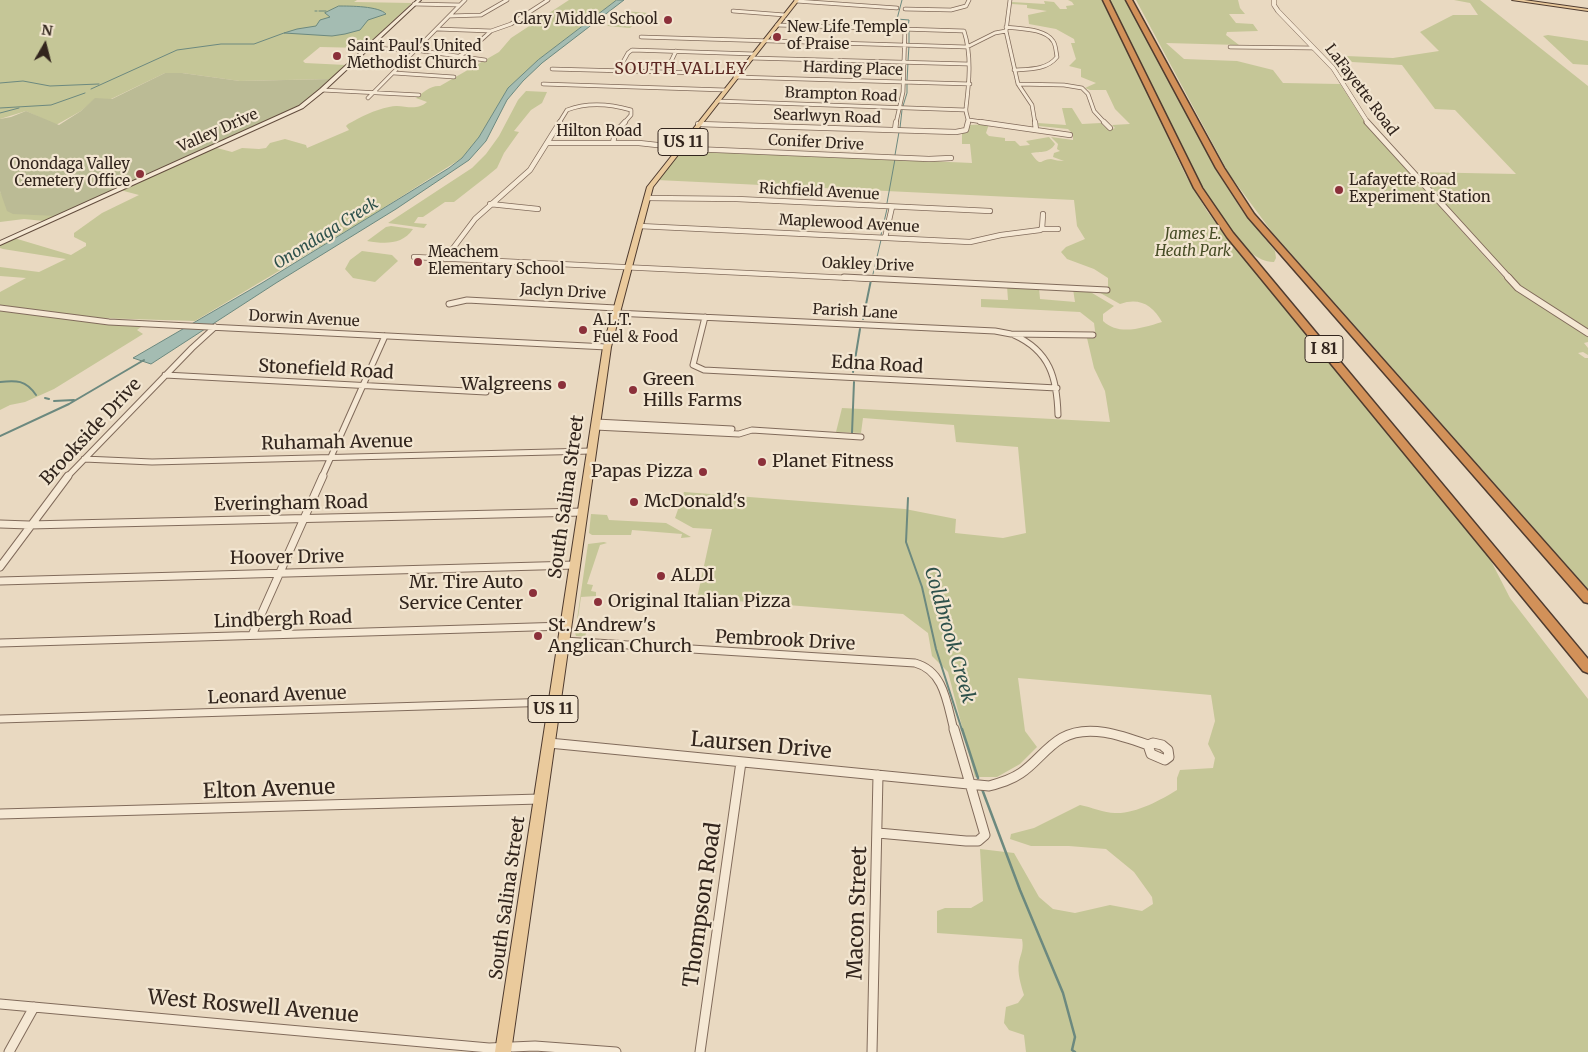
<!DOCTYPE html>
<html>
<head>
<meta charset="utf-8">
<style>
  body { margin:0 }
  #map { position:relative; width:1588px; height:1052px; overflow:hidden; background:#e9d9c1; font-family:Merriweather,serif }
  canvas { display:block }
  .north { position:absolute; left:20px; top:20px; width:50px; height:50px; -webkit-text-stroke:4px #f2e5d0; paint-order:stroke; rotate:8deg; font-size:14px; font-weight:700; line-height:20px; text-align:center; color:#32251d }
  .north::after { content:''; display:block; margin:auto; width:18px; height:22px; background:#32251d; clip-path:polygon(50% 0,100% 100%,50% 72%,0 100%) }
</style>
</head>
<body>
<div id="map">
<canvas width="1588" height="1052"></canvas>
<div class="north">N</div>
</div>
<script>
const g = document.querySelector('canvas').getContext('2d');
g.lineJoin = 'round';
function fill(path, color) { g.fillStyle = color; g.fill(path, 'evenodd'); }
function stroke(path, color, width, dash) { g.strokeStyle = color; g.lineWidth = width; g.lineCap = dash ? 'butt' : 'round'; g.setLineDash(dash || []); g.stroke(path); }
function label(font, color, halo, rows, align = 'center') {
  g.font = font + ' Merriweather,serif'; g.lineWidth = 4.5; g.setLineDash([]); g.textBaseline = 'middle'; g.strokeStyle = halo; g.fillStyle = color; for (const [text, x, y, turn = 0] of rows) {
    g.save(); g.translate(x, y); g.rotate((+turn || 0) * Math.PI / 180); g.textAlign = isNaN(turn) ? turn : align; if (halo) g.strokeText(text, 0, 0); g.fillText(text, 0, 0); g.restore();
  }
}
fill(new Path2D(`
  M0 0H357L354 2 412 3 364 48 320 47 303 61 305 63 346 65 331 79 240 81 182 73H165L111 99H95L81 111 56 125 26 111 0 119Z
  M569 0H617L538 60 508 88 479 137 462 158 366 219 195 321 98 318 0 305V292L26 278 0 276V267L39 272 66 259 3 249 0 248V244L14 238 71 255 86 246V243L74 237V233L102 213 139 195 120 190 209 150 217 148 232 152 242 148 259 149 266 148 270 143 285 139 306 145 307 148 349 130 346 126 348 124C361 117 374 110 389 107 403 103 414 113 427 102L416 98C422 93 431 85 440 86L499 52 511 38Z
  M1068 0H1103L1186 176 1207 211 1230 242 1489 557 1510 598 1588 699V1052H1026L1024 1035 1009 1030 1004 1023 1006 1007 1018 1003 1024 995C1021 985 1017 973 1019 962 1021 953 1024 949 1022 939L937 933V911L945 908H971L983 901 980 849 1014 853 1039 897 1053 909 1075 913 1110 905 1142 911 1153 904 1152 897 1134 872 1106 849 1069 846H1031L1010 839 1011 834 1034 828 1080 805C1091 807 1104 813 1115 813 1135 814 1161 800 1177 790V778L1180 770 1213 768 1215 758 1208 744 1215 721 1211 695 1018 678 1025 731 1037 747 1020 764 997 777H975L948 672 932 656 928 633 903 614 697 598 712 529 693 528 675 518 684 492 905 509 956 519 955 533 1003 538 1026 533 1018 447 956 442 954 425 863 418 861 433 836 432 842 408 1110 422 1105 391 1094 368 1087 338H1096L1094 323 1080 312 981 307V299L1008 300 1007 286 1039 288 1040 299 1075 302 1073 289 1087 290 1114 306 1103 314V321C1119 336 1142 328 1162 322 1153 305 1139 297 1120 304L1095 290 1108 291V278L1094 269 1067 259 1061 252 1066 247 1085 239 1077 226 1074 200 657 180 681 150 972 163 970 144H962V133H966L970 125 989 124 986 133 989 136 1005 138V141H1015L1020 146 1030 145 1026 141 1049 137 1055 144C1049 154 1041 151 1031 153 1042 169 1040 159 1051 159 1055 160 1059 161 1064 161L1053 157 1054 153 1060 151 1057 149 1058 144 1051 137 1073 140V134L1068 129 1039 126 1038 123 1066 125 1062 108H1072L1082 124 1101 123C1105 128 1109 131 1115 128L1112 125 1130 124 1115 109 1106 90H1090L1085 88 1096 83 1081 77V69L1069 66 1076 59 1071 43H1075L1074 39 1056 29 1029 24 1028 15 1047 11 1027 8V5L1012 4V2L1045 4 1044 1 1054 2 1060 9H1067L1066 6 1074 5 1072 2Z
  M1109 0H1126L1216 170 1241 209 1275 251 1276 258 1274 262C1244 263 1212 204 1198 181Z
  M1136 0H1238L1240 8 1245 14H1229L1236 23 1253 24 1258 31 1227 32 1226 35 1239 45 1166 43 1184 59 1237 61 1273 70 1283 83 1340 84 1368 127 1514 289 1588 336V342L1584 343 1588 348V355L1583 352 1578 353 1585 358H1588V589L1272 232 1229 174Z
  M1454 0H1480L1588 86V330L1518 285 1413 172 1516 174 1455 110 1435 109 1402 65 1352 62 1346 56 1393 58 1439 51 1420 32 1453 15H1478L1470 3Z
  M625 11 648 13 630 28 607 26Z
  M1548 35 1588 41V65L1573 64 1543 36Z
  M526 91 547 92 542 103 531 110 514 131 519 132 504 153 497 168 486 177 454 202H445L423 217H418L414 223 427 224 424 228 388 223 472 168 486 154 499 136 518 100Z
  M0 191 3 197 57 216 44 221 24 219 0 222Z
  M391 226 413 229C402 245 385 244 367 241L386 227Z
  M362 251 392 255 398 261 375 282 353 278 345 269 350 260Z
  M0 311 138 326 141 327 137 330 143 334 54 389 25 402 10 405 0 410Z
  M591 514 607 515 609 520 666 523 691 537 681 538 682 534 632 530 631 535H592L589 533Z
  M604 542 607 543 600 545 587 584 593 585 591 591 596 592V596L581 597 576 632 586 633 585 637 576 636 575 633 588 544Z`), '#c5c697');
fill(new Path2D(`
  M165 73H182L240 81 331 79 312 98 287 112 57 216 13 214 7 211 0 191V119L11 117 26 111 59 125 81 111 95 98 112 99Z`), '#bbbb95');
const water = new Path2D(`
  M617 0H624L542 63 523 81 507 100 486 141 469 160 396 209 276 283 151 364 133 358 262 283 449 168 462 158 479 137 508 88 538 60Z
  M339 6C350 6 379 6 386 14L368 20 360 30 345 34 332 36 284 33 297 29 316 26 320 20 330 17 325 13Z`);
fill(water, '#a4bcb2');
stroke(water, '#6c897f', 1);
stroke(new Path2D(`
  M902 0 897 19 909 20 908 27
  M315 11H317
  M319 11H326
  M909 29V44
  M908 61 909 46
  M907 81 908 63
  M0 83 23 81 50 86 99 84
  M91 89 177 50 221 44H254L284 33
  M903 106 907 93V84
  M0 108 51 105 85 93
  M0 113 19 108
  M900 128 902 110
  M895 155 899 132
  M887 203 895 159
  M881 235 887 209
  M873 274 881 240`), '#6c897f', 1);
stroke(new Path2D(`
  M863 319 871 280
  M853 372 860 329
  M0 382C16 380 26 380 36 395
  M45 398 49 399
  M54 401 74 400
  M852 433 854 382
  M0 436 69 404 144 360
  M908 498 906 542 922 587 936 649 962 730`), '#6c897f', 2);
stroke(new Path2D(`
  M962 729 978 778
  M982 789 1020 890 1063 993 1075 1037 1072 1050 1075 1052`), '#6c897f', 2.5);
const minorFar4 = new Path2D(`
  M1010 0 1006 31 1018 84 1032 105 1035 123
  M796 1 897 8
  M414 4 460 5
  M905 9 951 10 966 6 969 0
  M733 11 785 15
  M450 16 481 15 507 0
  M777 25 964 31C972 56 969 83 966 108 965 113 969 118 968 123
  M1006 27C1019 29 1045 28 1053 41 1056 45 1056 52 1057 57 1047 70 1029 69 1014 70
  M437 29 491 31
  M641 37 967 47 995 33 1006 31
  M1230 47 1313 48
  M366 48 415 50 485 60
  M459 56 470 50 491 31 511 24 548 0
  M751 58 968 64
  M552 69 738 74
  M618 71 628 53 632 50 754 54
  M666 72 676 51
  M394 73 454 77
  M735 77 970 84
  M543 84 725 90
  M1018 84 1064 85 1082 88 1088 94 1094 111 1105 123
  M322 90 419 95
  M368 98 465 0
  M717 101 965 110
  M969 120 989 123
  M559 123 567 110C588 102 610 104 631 110V115L624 123
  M896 123 903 92 905 28`);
const minorFar3 = new Path2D(`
  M980 122 1070 135
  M1035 122 1036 130
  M1104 122 1110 128
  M698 124 956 132 966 130 968 122
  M895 130 896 122
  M547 143H639L693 149 929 159 951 158
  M613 143 615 133 625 122
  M647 198 737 199 990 211
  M490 204 538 209
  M639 226 970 242 1001 235 1040 230 1042 229 1043 214
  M1041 229H1058
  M885 238 892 207
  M414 257 871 279
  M445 259 475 219 530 170 560 122`);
const minorFar2 = new Path2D(`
  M844 277 1107 290
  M449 304 467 300 616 308
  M0 308 109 322 607 347
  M615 313 995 331 1011 334 1093 335
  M705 317 693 365 704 370 1057 388
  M1014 335C1050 351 1057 378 1058 415
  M165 375 486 392
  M596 422 732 429
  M595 427 739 434 752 430 861 437
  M84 459 152 462 591 451
  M67 477 192 348 215 327
  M322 477 385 336`);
const minorFar1 = new Path2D(`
  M0 524 29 525 583 512
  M0 567 68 476
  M0 581 575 565
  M252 635 323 476
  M564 641 915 663C945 671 947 705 954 730
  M0 643 566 626
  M0 719 554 702`);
const minor = new Path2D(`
  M549 743 989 786C1000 783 1011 780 1021 773 1036 763 1046 747 1062 738 1088 723 1123 736 1148 745
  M1153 743 1162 745 1168 750 1169 757 1165 760 1151 754 1148 745Z
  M0 814 540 799
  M878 833 966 841H978L985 835 954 729
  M0 1004 489 1048 535 1046 616 1052
  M9 1052 34 1007
  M700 1052 741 762
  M872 1052 878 775`);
const tertiaryFar2 = new Path2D(`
  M1274 0V5L1278 11 1333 68 1368 123`);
const tertiaryFar1 = new Path2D(`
  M1367 122 1510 279`);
const tertiary = new Path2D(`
  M1508 277 1518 288 1588 333`);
const secondary = new Path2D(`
  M417 0H421L324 91 303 108 0 245V241L299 106 320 89Z`);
const primary = new Path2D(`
  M795 0H799L653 187 611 347 511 1052H495L603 347 647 187Z
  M1512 0H1524L1588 9V11Z`);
const motorway = new Path2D(`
  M1103 0H1109L1202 188 1233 233 1588 659V673L1583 671 1227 237 1194 188Z
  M1126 0H1132L1224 168 1254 214 1588 591V603L1584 602 1248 217 1216 168Z`);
stroke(minorFar4, '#816b5b', 4.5);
stroke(minorFar3, '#816b5b', 6);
stroke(minorFar2, '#816b5b', 7);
stroke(minorFar1, '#816b5b', 9);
stroke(minor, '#816b5b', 11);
stroke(tertiaryFar2, '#816b5b', 5);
stroke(tertiaryFar1, '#816b5b', 7);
stroke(tertiary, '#816b5b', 8);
stroke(secondary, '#634d3e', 2);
stroke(primary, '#4f3b2f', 2);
stroke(motorway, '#4f3b2f', 3);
stroke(minorFar4, '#f5e8d4', 3);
stroke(minorFar3, '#f5e8d4', 4.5);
stroke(minorFar2, '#f5e8d4', 5);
stroke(minorFar1, '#f5e8d4', 7);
stroke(minor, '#f5e8d4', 9);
stroke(tertiaryFar2, '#f5e8d4', 4);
stroke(tertiaryFar1, '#f5e8d4', 5);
stroke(tertiary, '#f5e8d4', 6);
fill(secondary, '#f5e8d4');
fill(primary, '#eaca9c');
fill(motorway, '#d29159');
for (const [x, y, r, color] of [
  [668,20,5,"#8b303a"],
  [777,37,5,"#8b303a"],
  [337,56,5,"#8b303a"],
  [140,174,5,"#8b303a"],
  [1339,190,5,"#8b303a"],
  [418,262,5,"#8b303a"],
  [583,330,5,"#8b303a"],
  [562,385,5,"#8b303a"],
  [633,390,5,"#8b303a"],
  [762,462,5,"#8b303a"],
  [703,472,5,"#8b303a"],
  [634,502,5,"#8b303a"],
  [661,576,5,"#8b303a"],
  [533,593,5,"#8b303a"],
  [598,602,5,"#8b303a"],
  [538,636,5,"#8b303a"]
]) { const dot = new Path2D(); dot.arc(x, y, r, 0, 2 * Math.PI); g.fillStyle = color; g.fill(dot); stroke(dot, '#f2e5d0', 2); }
label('15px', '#32251d', '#f2e5d0', [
  ["Clary Middle School",658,20,"right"],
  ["New Life Temple",787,28],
  ["of Praise",787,45],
  ["Saint Paul's United",347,47],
  ["Methodist Church",347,64],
  ["Onondaga Valley",130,165,"right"],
  ["Cemetery Office",130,182,"right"],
  ["Lafayette Road",1349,181],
  ["Experiment Station",1349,198],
  ["Meachem",428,253],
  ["Elementary School",428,270],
  ["A.L.T.",593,321],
  ["Fuel & Food",593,338]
], 'left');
label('15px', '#32251d', '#f2e5d0', [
  ["Harding Place",853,69,2],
  ["LaFayette Road",1361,90,53],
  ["Brampton Road",841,95,2],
  ["Searlwyn Road",827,117,2],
  ["Valley Drive",218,131,-24],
  ["Hilton Road",599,132],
  ["Conifer Drive",816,143,3],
  ["Richfield Avenue",819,192,3],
  ["Maplewood Avenue",849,224,3],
  ["Oakley Drive",868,265,2],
  ["Jaclyn Drive",563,292,3],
  ["Parish Lane",855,312,3],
  ["Dorwin Avenue",304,319,3]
]);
label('italic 15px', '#474d26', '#f2e5d0', [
  ["James E.",1193,235],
  ["Heath Park",1193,252]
]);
g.letterSpacing = '1px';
label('16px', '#5b2721', '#f2e5d0', [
  ["SOUTH VALLEY",681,69]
]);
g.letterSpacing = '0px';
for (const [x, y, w] of [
  [683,142,50],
  [1324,349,38],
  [553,709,50]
]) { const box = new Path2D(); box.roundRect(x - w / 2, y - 13.5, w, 27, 4); g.fillStyle = '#f2e5d0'; g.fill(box); stroke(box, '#32251d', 1); }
label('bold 16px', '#32251d', null, [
  ["US 11",683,142],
  ["I 81",1324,349],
  ["US 11",553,709]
]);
label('italic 16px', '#2e514b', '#f2e5d0', [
  ["Onondaga Creek",326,234,-32]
]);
label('18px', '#32251d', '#f2e5d0', [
  ["Edna Road",877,365,3],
  ["Stonefield Road",326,370,3],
  ["Brookside Drive",91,432,-47],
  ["Ruhamah Avenue",337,443,-1],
  ["South Salina Street",567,497,-82],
  ["Everingham Road",291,504,-1],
  ["Hoover Drive",287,558,-1],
  ["Lindbergh Road",283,620,-2],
  ["Pembrook Drive",785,641,3],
  ["Leonard Avenue",277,696,-2],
  ["South Salina Street",508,898,-82]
]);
label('18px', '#32251d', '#f2e5d0', [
  ["Green",643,380],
  ["Hills Farms",643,401],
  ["Walgreens",552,385,"right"],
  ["Planet Fitness",772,462],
  ["Papas Pizza",693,472,"right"],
  ["McDonald's",644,502],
  ["ALDI",671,576],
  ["Mr. Tire Auto",523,583,"right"],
  ["Service Center",523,604,"right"],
  ["Original Italian Pizza",608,602],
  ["St. Andrew's",548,626],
  ["Anglican Church",548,647]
], 'left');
label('italic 19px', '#2e514b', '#f2e5d0', [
  ["Coldbrook Creek",949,635,74]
]);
label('21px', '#32251d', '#f2e5d0', [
  ["Laursen Drive",761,746,5],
  ["Elton Avenue",269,790,-2],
  ["Thompson Road",703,905,-82],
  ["Macon Street",858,913,-88],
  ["West Roswell Avenue",253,1007,5]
]);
</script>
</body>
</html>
